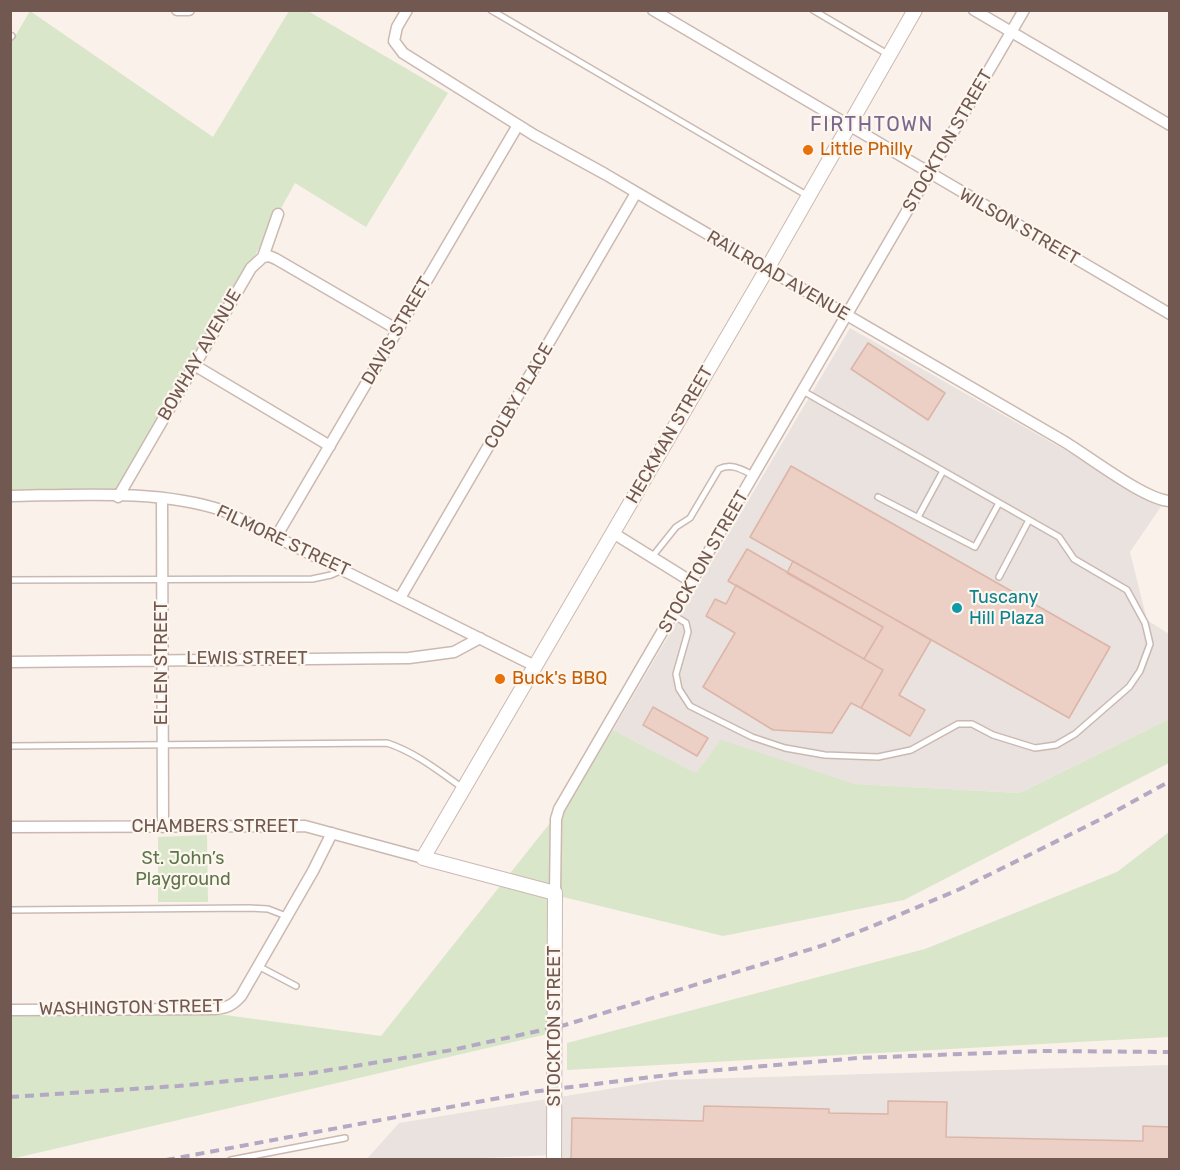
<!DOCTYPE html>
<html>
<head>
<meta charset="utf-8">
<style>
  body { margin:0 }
  #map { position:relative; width:1180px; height:1170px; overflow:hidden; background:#faf1ea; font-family:Rubik,sans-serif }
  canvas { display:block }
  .frame { position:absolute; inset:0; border:12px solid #715850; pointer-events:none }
</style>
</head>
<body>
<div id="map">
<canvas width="1180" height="1170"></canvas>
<div class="frame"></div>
</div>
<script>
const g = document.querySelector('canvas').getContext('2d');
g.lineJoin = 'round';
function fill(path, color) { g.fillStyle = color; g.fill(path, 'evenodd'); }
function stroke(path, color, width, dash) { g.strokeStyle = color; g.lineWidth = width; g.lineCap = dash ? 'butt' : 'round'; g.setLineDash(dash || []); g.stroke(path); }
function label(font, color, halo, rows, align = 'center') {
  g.font = font + ' Rubik,sans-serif'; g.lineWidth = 4.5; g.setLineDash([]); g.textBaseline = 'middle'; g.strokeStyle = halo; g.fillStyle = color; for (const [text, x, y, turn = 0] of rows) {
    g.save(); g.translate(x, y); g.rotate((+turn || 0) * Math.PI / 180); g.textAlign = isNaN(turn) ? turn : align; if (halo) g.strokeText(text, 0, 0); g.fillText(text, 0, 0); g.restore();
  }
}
fill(new Path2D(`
  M850 328 1162 505 1130 552 1147 620 1169 634V719L1020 793 855 784 721 741 696 773 613 730Z
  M1169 1065V1159L554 1160V1155L433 1160H366L399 1123 664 1080Z`), '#e9e2df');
fill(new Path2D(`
  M30 11 213 137 289 11H308L448 93 366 227 295 183 124 493 11 495 10 45Z
  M1169 719V763L904 900 723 936 555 895 556 1032 11 1159 10 1014 210 1013 381 1036 554 818 613 730 696 773 721 740 855 784 1020 793Z
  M1169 832V1037L567 1070V1043L925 949 1117 872Z
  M207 835 208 902H158V837Z`), '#d9e6c9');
const building = new Path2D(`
  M868 343 945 393 928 420 851 369Z
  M791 466 1110 647 1069 718 750 537Z
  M747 549 883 627 864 659 728 581Z
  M793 561 931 640 899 695 925 710 910 736 861 708 883 670 864 659 883 627 787 573Z
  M736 585 883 670 861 708 851 703 832 733 773 730 703 687 735 633 706 616 715 599 726 604Z
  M653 707 708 738 697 756 643 725Z
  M888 1101 947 1102 946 1137 1143 1141V1126L1170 1127V1160H571L572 1118 703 1121 704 1106 829 1109V1113L888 1114Z`);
fill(building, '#eccfc5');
stroke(building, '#dcb5a7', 1.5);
const service = new Path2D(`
  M491 10 808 196
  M813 10 889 55
  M10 38 12 36
  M878 497 975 547 999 503
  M918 517 943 471
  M652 557 676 527 690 518 719 469C731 463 741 469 753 475
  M999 577 1029 520
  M10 580 312 579 331 575 340 571
  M673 615 686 623 688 632 676 674 679 689 690 706 752 737 785 748 825 755 878 757 911 750 958 724H972L993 735 1035 748 1056 745 1075 734 1129 687 1140 671 1150 644 1145 623 1127 590 1074 559 1059 537 803 391
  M10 746 387 743C415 752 440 772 464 789
  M10 910 249 908 268 909 286 916
  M258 966 296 986
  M231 1160 345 1138`);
const minor = new Path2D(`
  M177 10H189
  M407 10 397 27 394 41 403 53 534 135 605 174C756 263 908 350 1060 439 1085 453 1144 500 1170 501
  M653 10 1170 314
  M974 10 1170 125
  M263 257 269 256 276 259 398 330
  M194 365 330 446
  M10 496C77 495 160 489 224 511L535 666
  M118 497 251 268 263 257 278 214
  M162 498 163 827
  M613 533 692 582
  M276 537 518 125
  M400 598 636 193
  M10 662 409 658 454 652 480 638
  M10 827 305 826 423 858
  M555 893 556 819 559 809 1024 10
  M10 1010 215 1009C227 1008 233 1005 241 996L313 871 332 833`);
const tertiary = new Path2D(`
  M554 1160 555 893 423 858 767 269 915 10`);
stroke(service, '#cbb9b1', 8);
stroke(minor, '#cbb9b1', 13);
stroke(tertiary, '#cbb9b1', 16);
stroke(service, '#fff', 5);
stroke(minor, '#fff', 10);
stroke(tertiary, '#fff', 14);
stroke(new Path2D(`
  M10 1097 178 1086 312 1073 452 1050 565 1025 821 946 873 926 960 889 1031 854 1103 818 1170 781
  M166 1160 531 1092 684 1073 858 1058 1041 1051 1170 1052`), '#b3a9c3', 4, [9, 6]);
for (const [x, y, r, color] of [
  [808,150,6,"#e8710a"],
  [957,608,6,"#0f9aa8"],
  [500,679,6,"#e8710a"]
]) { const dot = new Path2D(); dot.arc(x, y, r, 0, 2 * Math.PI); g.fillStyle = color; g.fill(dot); stroke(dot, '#fdf6ef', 2); }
label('18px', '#715850', '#fdf6ef', [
  ["STOCKTON STREET",948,141,-60],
  ["WILSON STREET",1019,227,30],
  ["RAILROAD AVENUE",778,276,30],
  ["DAVIS STREET",397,331,-60],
  ["BOWHAY AVENUE",200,355,-60],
  ["COLBY PLACE",519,396,-60],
  ["HECKMAN STREET",670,435,-60],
  ["FILMORE STREET",283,541,25],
  ["STOCKTON STREET",704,562,-60],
  ["LEWIS STREET",247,659],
  ["ELLEN STREET",162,663,-90],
  ["CHAMBERS STREET",215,827],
  ["WASHINGTON STREET",131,1008,-1],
  ["STOCKTON STREET",555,1026,-90]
]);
label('18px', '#c56008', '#fdf6ef', [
  ["Little Philly",820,150],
  ["Buck's BBQ",512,679]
], 'left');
label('18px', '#0d838f', '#fdf6ef', [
  ["Tuscany",969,598],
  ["Hill Plaza",969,619]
], 'left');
label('18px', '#5c764a', '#fdf6ef', [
  ["St. John’s",183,859],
  ["Playground",183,880]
]);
g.letterSpacing = '1.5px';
label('20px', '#7c688d', '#fdf6ef', [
  ["FIRTHTOWN",872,125]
]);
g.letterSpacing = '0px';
</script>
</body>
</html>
